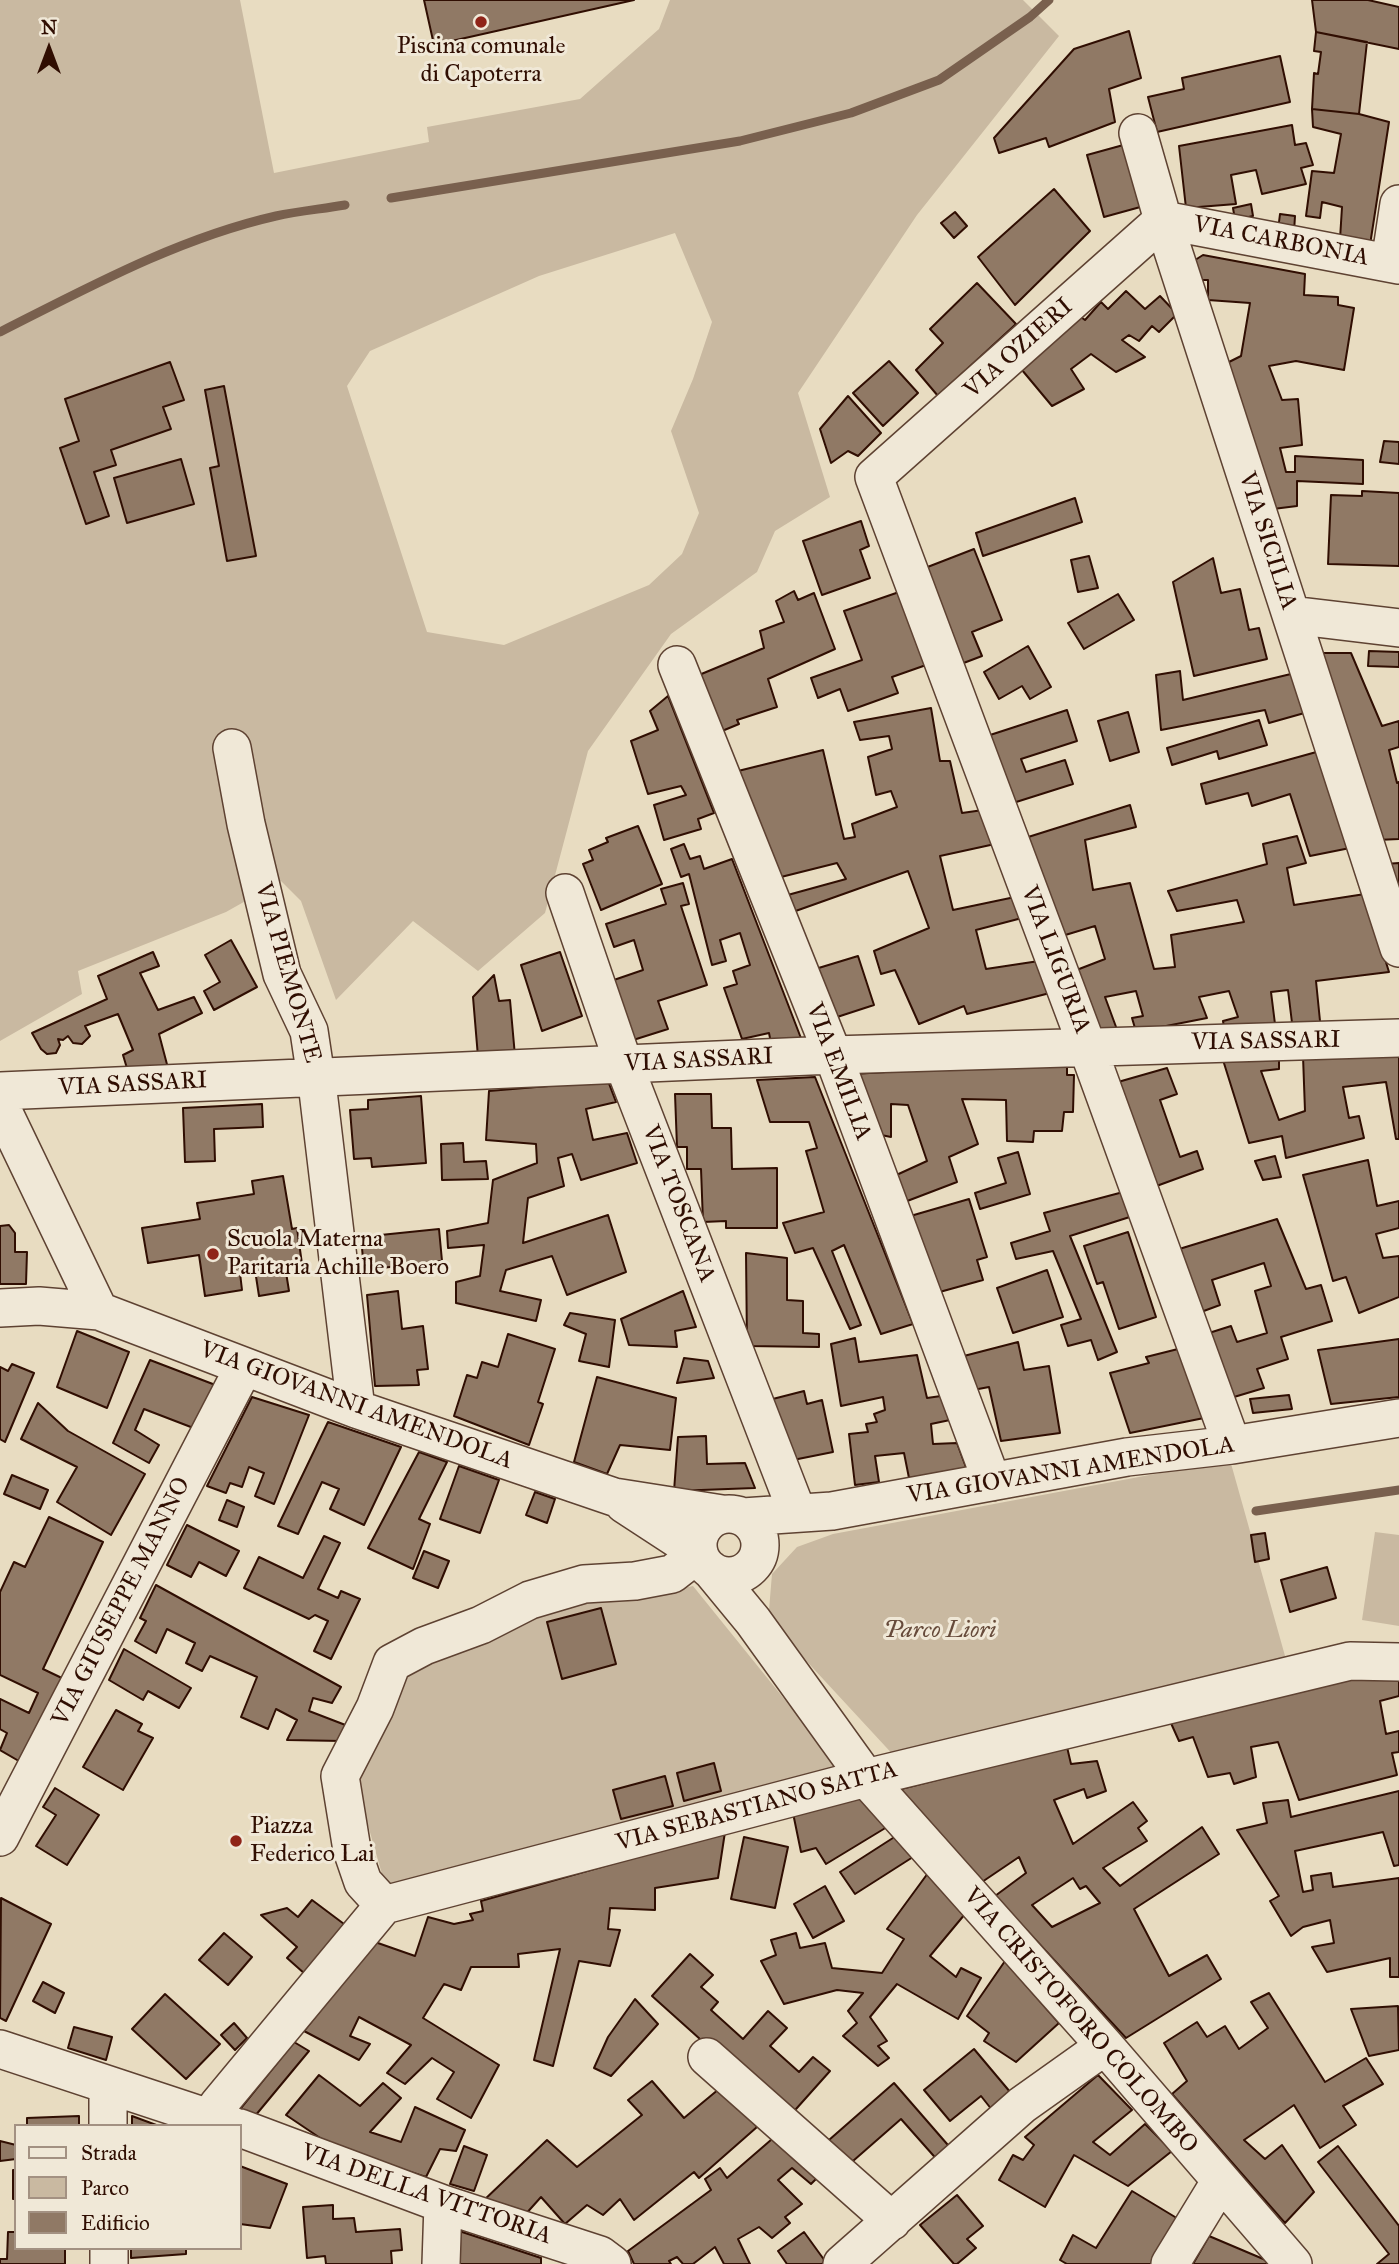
<!DOCTYPE html>
<html>
<head>
<meta charset="utf-8">
<style>
  body { margin:0 }
  #map { position:relative; width:1399px; height:2264px; overflow:hidden; background:#e8dcc1; font-family:"IM FELL Great Primer",serif }
  canvas { display:block }
  .legend { position:absolute; left:14px; top:2124px; width:228px; height:126px; box-sizing:border-box; background:#f0e8d7; border:2px solid #a39182; margin:0; padding:9px 12px; list-style:none; font-size:21px; color:#300e02 }
  .legend li { display:flex; align-items:center; gap:14px; height:35px }
  .legend b { width:35px; border:2px solid #a39182 }
  .north { position:absolute; left:14px; top:14px; width:70px; height:70px; -webkit-text-stroke:5px #f0e8d7; paint-order:stroke; rotate:0deg; font-size:19px; font-weight:700; line-height:28px; text-align:center; color:#300e02 }
  .north::after { content:''; display:block; margin:auto; width:24px; height:32px; background:#300e02; clip-path:polygon(50% 0,100% 100%,50% 72%,0 100%) }
</style>
</head>
<body>
<div id="map">
<canvas width="1399" height="2264"></canvas>
<ul class="legend">
<li><b style="height:9px;background:#f0e8d7"></b>Strada</li>
<li><b style="height:19px;background:#c9b9a1"></b>Parco</li>
<li><b style="height:19px;background:#907965"></b>Edificio</li>
</ul>
<div class="north">N</div>
</div>
<script>
const g = document.querySelector('canvas').getContext('2d');
g.lineJoin = 'round';
function fill(path, color) { g.fillStyle = color; g.fill(path, 'evenodd'); }
function stroke(path, color, width, dash) { g.strokeStyle = color; g.lineWidth = width; g.lineCap = dash ? 'butt' : 'round'; g.setLineDash(dash || []); g.stroke(path); }
function label(font, color, halo, rows, align = 'center') {
  g.font = font + ' "IM FELL Great Primer",serif'; g.lineWidth = 6; g.setLineDash([]); g.textBaseline = 'middle'; g.strokeStyle = halo; g.fillStyle = color; for (const [text, x, y, turn = 0] of rows) {
    g.save(); g.translate(x, y); g.rotate((+turn || 0) * Math.PI / 180); g.textAlign = isNaN(turn) ? turn : align; if (halo) g.strokeText(text, 0, 0); g.fillText(text, 0, 0); g.restore();
  }
}
fill(new Path2D(`
  M0 0H240L274 173 429 142 427 127 580 99 659 29 670 0H1023L1059 36 917 215 798 393 830 497 775 531 757 572 671 634 588 751 545 913 478 971 413 921 336 1000 301 901 281 881 226 912 78 971 82 994 0 1041ZM675 233 712 322 693 379 671 431 699 513 682 554 649 585 504 645 427 632 347 386 370 351 539 276Z
  M1230 1460 1287 1663 897 1759 787 1640 769 1610 772 1574 797 1547 833 1534Z
  M1375 1532 1399 1535V1626L1362 1620Z
  M693 1586 844 1773 404 1888 384 1881 357 1787 404 1678 461 1645 554 1604 644 1597Z`), '#c9b9a1');
stroke(new Path2D(`
  M391 198 740 141 851 113 939 80 1030 17 1049 0
  M0 332C89 287 179 238 276 216 299 211 322 209 345 205
  M1256 1511 1399 1490`), '#79604e', 9);
const building = new Path2D(`
  M424 0H634L434 45Z
  M1312 0H1368L1399 7V49L1316 32Z
  M1129 31 1141 78 1109 89 1115 122 1049 147 1046 138 999 153 994 138 1074 49Z
  M1316 32 1367 42 1359 114 1312 109 1314 73 1318 74 1321 52 1314 51Z
  M1280 56 1290 102 1157 132 1148 97 1184 89 1182 78Z
  M1312 109 1359 114 1389 122 1370 245 1340 239 1342 207 1322 202 1320 218 1306 216 1312 171 1334 173 1341 134 1313 127Z
  M1292 125 1295 145 1306 143 1313 165 1301 168 1306 184 1262 194 1256 170 1231 175 1236 204 1186 208 1179 146Z
  M1127 144 1144 206 1104 217 1087 155Z
  M1054 189 1090 231 1015 305 978 257Z
  M1251 204 1253 216 1235 220 1233 208Z
  M955 212 967 226 954 238 941 223Z
  M1280 214 1295 216 1294 232 1278 230Z
  M1203 255 1305 274 1304 295 1338 297V305L1354 308 1344 370 1296 361 1269 366 1282 400 1298 399 1302 445 1280 448 1286 472H1295V456L1363 460V484L1297 481V506L1273 509 1225 364 1241 356 1250 303 1208 300V280H1198L1192 262Z
  M977 283 1016 324 938 396 916 370 943 343 930 329Z
  M1126 291 1145 309 1160 296 1177 314 1159 332 1152 326 1139 341 1129 335 1122 340 1145 357 1116 372 1091 354 1071 369 1084 389 1052 406 1022 370 1078 315 1085 320 1101 302 1108 309Z
  M889 361 918 393 883 426 853 393Z
  M170 362 184 400 163 407 171 429 111 450 116 465 94 472 109 516 86 524 60 448 79 441 65 399Z
  M224 386 256 556 227 561 210 468 219 466 205 390Z
  M848 396 881 433 858 456 848 451 831 463 820 429Z
  M1384 441 1399 442V464L1380 462Z
  M181 459 194 504 127 523 114 478Z
  M1362 491 1399 493V566L1328 564 1331 495 1362 496Z
  M1075 498 1082 522 983 556 976 533Z
  M861 521 869 546 860 550 870 578 822 595 803 541Z
  M974 549 1002 620 972 632 982 656 961 664 925 568Z
  M1089 556 1098 588 1078 592 1071 560Z
  M1213 558 1221 593 1240 589 1249 630 1259 628 1267 659 1194 676 1173 582Z
  M794 591 798 600 814 593 835 649 768 679 777 707 737 720 739 724 722 731 699 675 764 648 760 631 784 622 776 601Z
  M902 591 929 664 892 677 898 693 848 711 840 689 818 698 811 678 862 660 844 611Z
  M1118 594 1134 620 1084 649 1068 623Z
  M1028 646 1051 687 1030 699 1022 686 999 699 984 672Z
  M1369 651 1399 652V667L1368 666Z
  M1321 653H1351L1382 726 1399 721V747L1389 750 1397 783 1399 782V839L1377 840Z
  M1180 671 1183 700 1295 673 1308 712 1269 723 1265 710 1161 730 1156 675Z
  M668 696 714 813 698 819 701 829 664 840 654 805 686 795 681 786 648 794 631 741 658 730 650 711Z
  M931 708 940 761H950L962 813 983 810 995 844 940 856 953 910 1015 897 1022 918 976 930 986 969 1039 961 1050 993 967 1014 964 1006 919 1024 895 970 881 974 874 951 929 928 908 871 790 913 784 896 846 879 837 863 777 878 738 771 823 750 844 839 855 837 852 824 897 807 891 791 876 795 868 757 892 749 889 736 860 740 854 722Z
  M1067 710 1077 741 1021 759 1026 772 1065 760 1073 784 1013 803 987 736Z
  M1128 712 1139 752 1110 761 1098 721Z
  M1259 720 1267 745 1219 759 1217 751 1172 765 1167 748Z
  M1320 751 1350 848 1310 856 1290 794 1252 806 1248 793 1206 804 1201 784Z
  M1130 805 1136 827 1085 840 1093 890 1130 883 1154 969 1175 967 1171 935 1244 922 1237 900 1177 911 1168 891 1267 864 1263 844 1297 836 1306 863 1287 868 1294 905 1365 894 1389 972 1316 981 1321 1031H1293L1288 990 1271 992 1276 1032 1225 1033 1223 1021 1238 1017 1229 991 1199 997 1207 1018 1156 1028 1137 1035 1132 1018 1143 1016 1136 991 1105 997 1119 1035 1099 1037 1074 971 1105 959 1095 926 1062 936 1025 838Z
  M638 826 662 884 601 910 583 864 593 860 589 850 608 842 606 838Z
  M684 844 690 859 700 856 704 869 732 859 804 1046 772 1048 769 1033 742 1039 724 988 737 984 733 971 750 965 740 933 720 940 726 961 712 965 689 874 681 877 671 849Z
  M1399 863V909L1385 864Z
  M683 883 689 904 681 906 707 985 658 1001 668 1029 630 1041 608 982 643 970 634 940 614 947 606 924 666 904 661 889Z
  M231 940 257 987 214 1010 204 991 220 982 205 955Z
  M153 952 159 966 140 973 158 1010 194 997 202 1013 159 1034 169 1072 129 1075 123 1055 133 1050 118 1014 85 1026 90 1036 82 1044 73 1043 68 1036 63 1040 58 1039 60 1045 56 1053 47 1054 41 1049 32 1033 107 999 98 976Z
  M560 952 582 1016 542 1031 521 965Z
  M858 956 874 1005 831 1019 812 970Z
  M494 975 499 1001 510 1000 515 1056 478 1057 473 997Z
  M1399 1051V1139H1396L1386 1082 1343 1087 1349 1118 1359 1116 1364 1138 1286 1158 1282 1136 1249 1143 1223 1060 1279 1057V1069L1261 1071 1279 1120 1305 1111 1303 1056Z
  M1067 1061V1075H1074L1073 1112H1064L1062 1131H1034L1033 1142 1007 1141 1006 1100 962 1099 978 1144 949 1157 957 1182 902 1203 892 1177 927 1161 908 1105 891 1104V1137L876 1134 853 1074Z
  M1167 1068 1177 1094 1160 1100 1180 1157 1197 1151 1203 1169 1151 1188 1111 1084Z
  M815 1077 913 1324 881 1334 844 1245 832 1251 861 1325 850 1329 813 1248 795 1253 783 1223 824 1212 806 1151 817 1148 809 1122H770L757 1080Z
  M608 1081 616 1102 586 1109 593 1140 627 1133 637 1163 581 1180 572 1154 558 1158 564 1186 528 1198 523 1243 608 1215 626 1272 567 1295 552 1256 506 1270 500 1291 541 1300 536 1321 456 1303V1282L480 1276 484 1245 448 1248 447 1231 488 1223 493 1180 537 1163 536 1144 486 1140 489 1091Z
  M675 1094H711L712 1128H731L732 1169 777 1168V1228H726V1221L703 1222 701 1169H687V1147H677Z
  M421 1096 426 1163 372 1167 371 1158 354 1159 350 1110 368 1109V1100Z
  M262 1104 263 1127 214 1129 215 1161 185 1162 183 1108Z
  M463 1143 464 1162 486 1161 488 1179 442 1180 441 1144Z
  M1018 1152 1030 1194 980 1209 975 1193 1006 1183 998 1158Z
  M1275 1156 1281 1177 1263 1180 1255 1161Z
  M1368 1160 1377 1206 1399 1201V1228L1376 1234 1383 1258 1399 1256V1297L1359 1313 1346 1277 1333 1281 1303 1175Z
  M283 1176 292 1229 297 1228 302 1264 285 1266 289 1291 259 1296 255 1270 240 1273 242 1290 205 1296 199 1255 148 1263 142 1228 200 1219 197 1203 254 1194 252 1181Z
  M1127 1191 1136 1215 1070 1236 1117 1352 1098 1360 1091 1340 1068 1346 1061 1325 1081 1319 1053 1251 1016 1259 1011 1243 1050 1231 1044 1213Z
  M969 1199 987 1257 977 1260 983 1280 936 1293 907 1217Z
  M1277 1219 1306 1289 1321 1285 1332 1321 1281 1337 1288 1359 1257 1369 1264 1388 1234 1397 1209 1333 1231 1326 1237 1342 1267 1333 1255 1291 1271 1286 1264 1263 1212 1280 1220 1305 1201 1312 1176 1250Z
  M9 1225 15 1233V1252H27L26 1284H0V1226Z
  M439 1229 442 1261 364 1270 361 1237Z
  M1128 1232 1156 1317 1119 1329 1103 1282 1097 1284 1084 1246Z
  M746 1253 787 1258V1300L803 1301V1333L819 1334V1347L747 1346Z
  M1047 1270 1063 1317 1013 1333 997 1288Z
  M398 1291 402 1329 423 1326 428 1369 417 1370 419 1385 375 1386 367 1295Z
  M683 1291 696 1327 675 1331 677 1347 629 1345 621 1319Z
  M570 1313 615 1320 609 1367 579 1361 586 1334 564 1325Z
  M77 1331 129 1352 107 1408 57 1387Z
  M508 1334 555 1349 538 1402 543 1404 529 1445 454 1416 467 1375 477 1378 482 1362 498 1367Z
  M855 1338 859 1362 917 1355 927 1398 941 1396 950 1420 931 1424 933 1444 957 1443 967 1470 909 1478 904 1453 875 1456 879 1482 855 1485 849 1434 868 1432 866 1424 877 1422 874 1414 885 1410 883 1397 841 1406 831 1344Z
  M1399 1339V1397L1331 1404 1318 1350Z
  M1018 1342 1024 1370 1049 1366 1060 1433 1001 1441 989 1387 973 1390 960 1357Z
  M1182 1348 1204 1418 1130 1433 1110 1373 1149 1363 1146 1357Z
  M684 1358 708 1361 714 1378 677 1383Z
  M150 1360 218 1386 196 1429 144 1409 135 1430 159 1445 149 1463 113 1443Z
  M12 1364 34 1373 5 1442 0 1439V1367L8 1371Z
  M597 1377 676 1398 670 1450 620 1445 607 1474 574 1462Z
  M804 1391 807 1404 822 1400 833 1452 783 1462 761 1402Z
  M1289 1395 1292 1409 1253 1413 1250 1399Z
  M252 1397 309 1415 274 1504 255 1496 264 1473 249 1467 242 1487 230 1483 226 1493 207 1486Z
  M38 1403 68 1431 145 1474 111 1535 57 1502 77 1467 21 1439Z
  M328 1422 401 1447 364 1525 330 1509 339 1489 322 1482 298 1534 278 1526Z
  M706 1436 707 1464 745 1463 755 1488 674 1491 678 1437Z
  M419 1452 447 1462 419 1519 430 1524 413 1569 368 1548Z
  M459 1466 499 1480 480 1533 440 1519Z
  M12 1475 48 1490 40 1509 4 1494Z
  M535 1492 555 1499 547 1523 526 1515Z
  M227 1500 244 1507 237 1527 219 1520Z
  M49 1517 103 1542 43 1669 66 1680 24 1764 0 1750 7 1733 0 1729V1699L29 1713 38 1693 0 1675V1592L14 1562 25 1567Z
  M187 1525 239 1551 226 1576 199 1562 191 1577 167 1565Z
  M1265 1533 1269 1559 1255 1562 1251 1535Z
  M324 1536 340 1543 318 1589 338 1598 341 1591 360 1599 331 1659 314 1651 328 1621 315 1615 309 1619 244 1588 259 1557 303 1578Z
  M424 1551 449 1561 438 1588 413 1578Z
  M1327 1567 1336 1598 1290 1612 1281 1580Z
  M156 1585 341 1687 332 1703 313 1698 309 1711 348 1726 342 1741 287 1740 297 1720 276 1709 268 1729 241 1717 257 1677 210 1656 202 1671 186 1663 195 1643 167 1629 156 1653 135 1641 146 1621 140 1618Z
  M601 1608 616 1664 562 1679 547 1622Z
  M124 1649 191 1688 179 1708 148 1691 143 1700 109 1680Z
  M1372 1670 1399 1673V1696L1380 1701 1386 1734 1399 1731V1752L1392 1753 1397 1775 1299 1800 1278 1742 1251 1747 1256 1777 1234 1784 1230 1773 1208 1777 1193 1737 1179 1741 1170 1721Z
  M116 1710 142 1724 138 1731 153 1738 123 1790 83 1767Z
  M1067 1747 1071 1764 1097 1761 1106 1791 1087 1798 1084 1789 1054 1800 1073 1844 1133 1802 1147 1821 1138 1828 1147 1841 1103 1868 1120 1886 1202 1827 1219 1854 1134 1909 1169 1976 1207 1955 1221 1979 1126 2038 995 1896 1026 1873 1019 1857 982 1882 897 1790ZM1073 1878 1080 1889 1086 1886 1100 1903 1052 1927 1032 1905Z
  M714 1763 721 1791 684 1801 677 1773Z
  M665 1776 673 1806 621 1819 613 1790Z
  M55 1788 99 1815 67 1865 36 1846 56 1815 43 1807Z
  M1399 1791V1865L1394 1866 1383 1832 1295 1851 1303 1892 1313 1890 1311 1876 1331 1873 1333 1887 1399 1878V1977H1390V1958L1327 1972 1312 1947 1334 1943 1330 1920 1303 1927 1291 1936 1270 1901 1279 1896 1237 1830 1267 1823 1263 1803 1288 1800 1291 1817Z
  M860 1795 887 1827 826 1864 816 1848 801 1852 793 1813Z
  M725 1832 718 1878 655 1888V1910L610 1908 608 1929 620 1930 610 1966 579 1961 553 2066 534 2060 560 1949 518 1954 519 1967H471L461 1990 444 1984 423 2018 499 2065 471 2118 437 2099 454 2072 432 2058 405 2084 387 2073 411 2045 359 2017 350 2036 370 2044 359 2060 304 2031 375 1942 415 1956 428 1917 454 1924 473 1920 470 1914 483 1911 481 1901Z
  M896 1836 913 1857 855 1894 840 1872Z
  M744 1837 788 1847 775 1908 731 1899Z
  M928 1873 965 1914 930 1956 956 1977 961 1968 981 1978 958 2019 897 1984 870 2017 887 2041 878 2046 889 2058 878 2066 843 2036 857 2023 848 2011 863 1993 837 1990 784 2004 761 1961 776 1955 771 1940 796 1933 800 1948 825 1943 832 1968 882 1973 904 1939 887 1929Z
  M825 1886 844 1921 813 1938 794 1904Z
  M1 1898 51 1924 6 2021 0 2018Z
  M312 1900 348 1927 305 1974 287 1958 297 1947 261 1915 287 1908 298 1917Z
  M224 1933 252 1957 228 1985 199 1960Z
  M690 1954 713 1975 701 1987 718 2002 711 2010 743 2039 768 2011 787 2028 770 2046 799 2072 813 2057 830 2071 788 2118 652 1996Z
  M1005 1961 1059 2023 1016 2062 984 2041 989 2033 967 2016Z
  M43 1982 64 1993 55 2013 33 2001Z
  M1269 1993 1325 2082 1366 2058 1383 2084 1343 2106 1356 2125 1320 2148 1294 2105 1244 2140 1265 2159 1282 2145 1314 2192 1285 2223 1172 2094 1187 2081 1164 2043 1197 2022 1207 2037 1225 2026 1239 2049 1268 2028 1251 2002Z
  M165 1994 220 2044 186 2079 132 2029Z
  M635 1999 658 2024 611 2076 594 2068 608 2037Z
  M1398 2006 1399 2050 1369 2056 1351 2009Z
  M234 2023 247 2038 235 2050 221 2035Z
  M74 2027 112 2037 106 2060 68 2048Z
  M294 2042 309 2051 255 2116 238 2112Z
  M974 2049 1016 2099 996 2115 981 2096 950 2121 924 2090Z
  M319 2075 360 2106 383 2083 401 2098 370 2132 401 2142 415 2107 465 2130 456 2151 440 2149 426 2177 335 2148 286 2115Z
  M1098 2075 1132 2110 1093 2142 1110 2155 1145 2124 1172 2151 1128 2186 1074 2155 1045 2207 999 2180 1013 2155 1023 2160 1034 2145 1025 2137Z
  M652 2081 684 2118 725 2084 757 2127 699 2178 694 2172 634 2220 620 2199 603 2215 587 2205 565 2224 541 2197 524 2216 482 2202 547 2140 577 2167 642 2115 628 2100Z
  M894 2083 954 2152 940 2163 901 2119 845 2168 821 2147Z
  M79 2116V2126H27V2118Z
  M132 2116 159 2126H132Z
  M779 2133 823 2172 811 2184 792 2168 778 2180 802 2204 785 2217 790 2223 772 2238 759 2227 738 2239 750 2264H724L715 2247 693 2264H683L677 2257 669 2261 671 2264H634L628 2251 711 2190 705 2179 720 2168 727 2178Z
  M0 2141 16 2145V2159L0 2161Z
  M464 2146 487 2155 474 2191 450 2184Z
  M1338 2146 1399 2226V2264H1377L1389 2254 1318 2162Z
  M240 2166 287 2184 270 2228 240 2224Z
  M13 2170H16V2199H13Z
  M1132 2191 1180 2220 1155 2264H1067L1060 2260 1073 2235 1096 2248Z
  M957 2195 983 2226 967 2239 976 2248 957 2264H954L920 2225Z
  M333 2205V2219L354 2218 356 2232 400 2229 402 2250 391 2251 392 2264H326L325 2256 307 2258 303 2207Z
  M450 2228 541 2258V2264H450Z
  M8 2232H16V2248H65V2264H0V2259H7Z
  M804 2232 825 2261 822 2264H787L778 2251Z
  M1209 2236 1268 2261 1271 2264H1193Z
  M131 2248H186V2254L131 2258Z`);
fill(building, '#907965');
stroke(building, '#300e02', 2);
const minor = new Path2D(`
  M1138 133 1163 220 1399 948
  M1163 220 874 477 1087 1046 1232 1445
  M1163 220 1399 265
  M1390 263 1399 204
  M1291 615 1399 628
  M677 665 833 1055 992 1482
  M232 748 246 824 282 974 309 1031 318 1091 356 1409
  M565 893 624 1065 797 1512
  M0 1091 833 1055 1399 1038
  M0 1105 99 1311
  M0 1308 39 1306 99 1311 356 1409 614 1497 722 1514
  M624 1504 699 1553
  M698 1545a31 31 0 1 1 62 0a31 31 0 1 1-62 0Z
  M743 1517 832 1511 1127 1457 1232 1445 1399 1418
  M711 1570 753 1621 866 1778 1105 2046 1293 2264
  M0 1837 244 1367
  M384 1905 363 1882 352 1850 340 1776 375 1708 392 1663 424 1646 481 1625 530 1600 584 1584 635 1581 672 1574 699 1553
  M0 2049 233 2126
  M707 2057 892 2221
  M108 2086V2126
  M212 2118 218 2105 384 1905 866 1778 1350 1661 1399 1662
  M240 2128 443 2204 600 2255 612 2264
  M109 2248V2264
  M441 2264 443 2204
  M842 2264 1022 2105 1105 2046
  M1170 2264 1220 2182`);
stroke(minor, '#5e4232', 40);
stroke(minor, '#f0e8d7', 37);
for (const [x, y, r, color] of [
  [481,22,7,"#8f2418"],
  [213,1254,7,"#8f2418"],
  [236,1841,7,"#8f2418"]
]) { const dot = new Path2D(); dot.arc(x, y, r, 0, 2 * Math.PI); g.fillStyle = color; g.fill(dot); stroke(dot, '#f0e8d7', 2.5); }
label('24px', '#300e02', '#f0e8d7', [
  ["Piscina comunale",481,47,"center"],
  ["di Capoterra",481,75,"center"],
  ["Scuola Materna",227,1240],
  ["Paritaria Achille Boero",227,1268],
  ["Piazza",250,1827],
  ["Federico Lai",250,1855]
], 'left');
label('24px', '#300e02', '#f0e8d7', [
  ["VIA CARBONIA",1281,242,11],
  ["VIA OZIERI",1019,349,-42],
  ["VIA SICILIA",1267,541,72],
  ["VIA LIGURIA",1055,960,69],
  ["VIA PIEMONTE",287,973,74],
  ["VIA SASSARI",1266,1042,-1],
  ["VIA SASSARI",699,1061,-3],
  ["VIA EMILIA",838,1072,69],
  ["VIA SASSARI",133,1085,-3],
  ["VIA TOSCANA",678,1204,69],
  ["VIA GIOVANNI AMENDOLA",356,1406,20],
  ["VIA GIOVANNI AMENDOLA",1071,1471,-9],
  ["VIA GIUSEPPE MANNO",122,1602,-63],
  ["VIA SEBASTIANO SATTA",757,1807,-15],
  ["VIA CRISTOFORO COLOMBO",1080,2021,49],
  ["VIA DELLA VITTORIA",426,2195,19]
]);
label('italic 24px', '#664a3a', '#f0e8d7', [
  ["Parco Liori",940,1631]
]);
</script>
</body>
</html>
